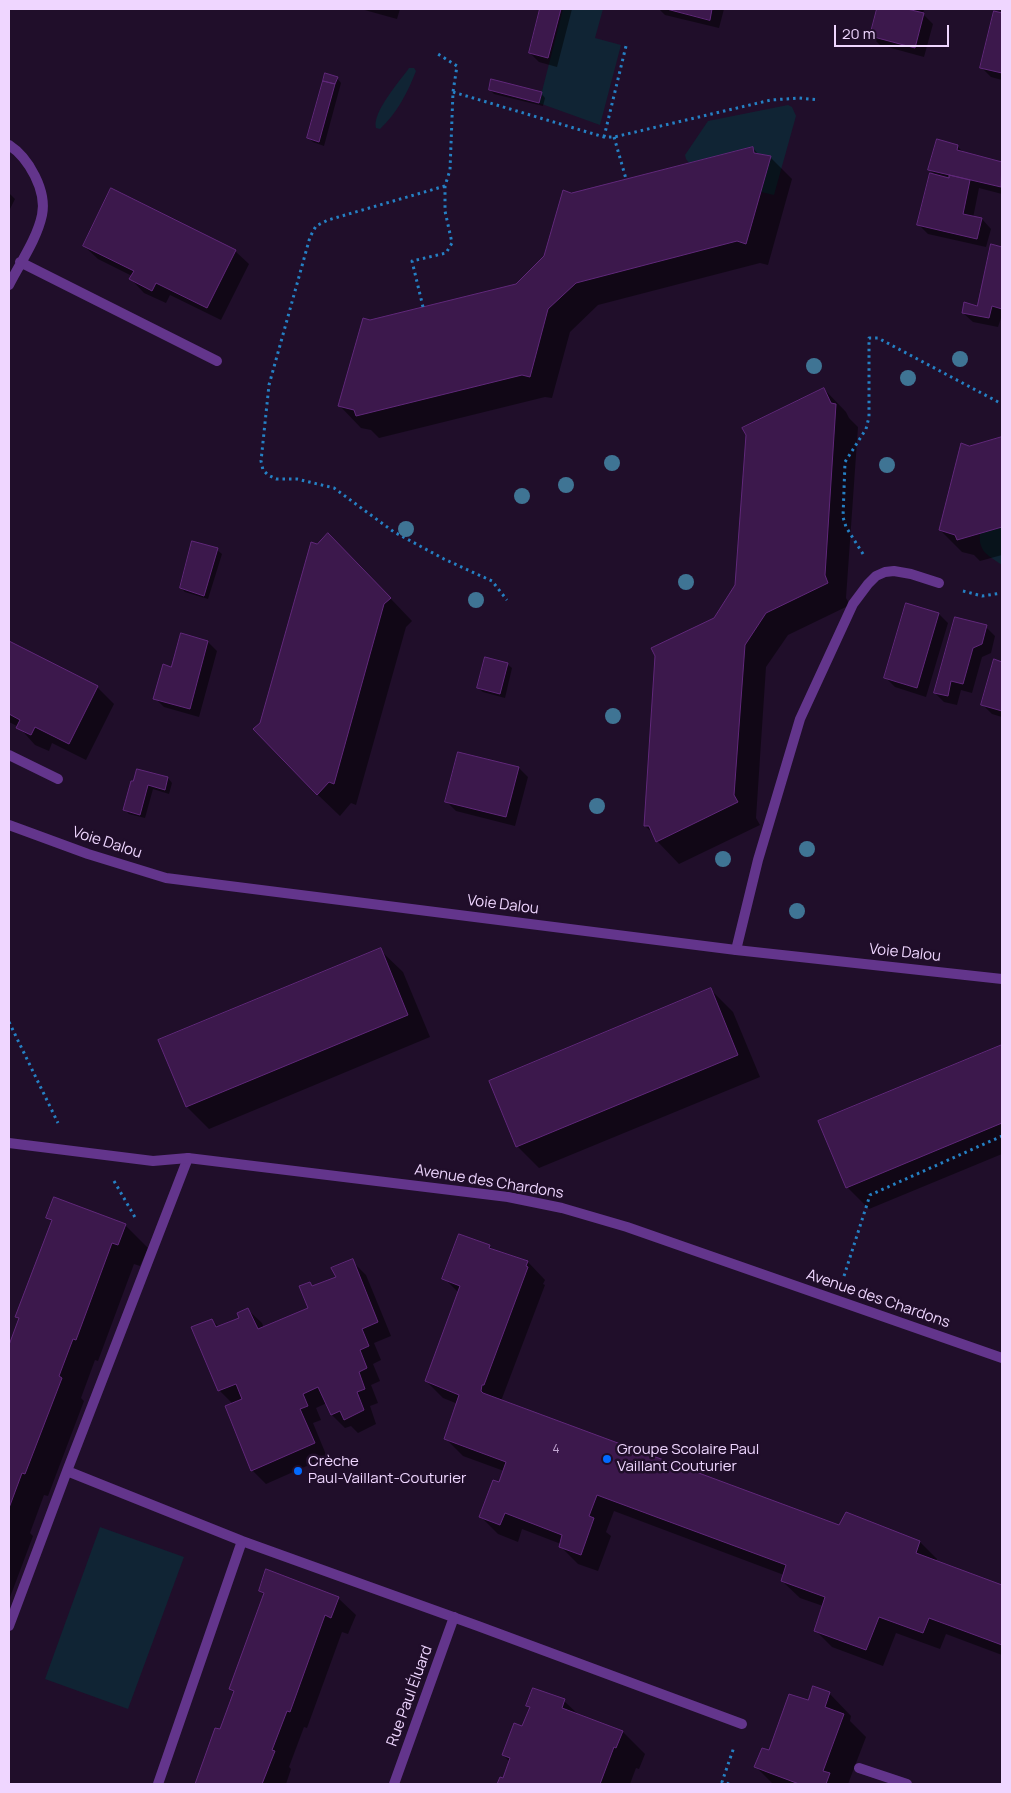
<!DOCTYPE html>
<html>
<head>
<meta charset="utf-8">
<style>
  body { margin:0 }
  #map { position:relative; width:1011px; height:1793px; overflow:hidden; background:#200e2a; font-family:Manrope,sans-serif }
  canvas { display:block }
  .frame { position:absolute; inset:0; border:10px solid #efd6ff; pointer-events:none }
  .scale { position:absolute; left:834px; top:25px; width:115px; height:22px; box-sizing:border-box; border:2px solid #efd6ff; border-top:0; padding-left:6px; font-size:15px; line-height:18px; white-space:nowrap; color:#efd6ff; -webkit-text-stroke:4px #200e2a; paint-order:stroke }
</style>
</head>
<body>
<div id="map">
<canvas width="1011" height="1793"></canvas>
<div class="frame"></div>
<div class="scale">20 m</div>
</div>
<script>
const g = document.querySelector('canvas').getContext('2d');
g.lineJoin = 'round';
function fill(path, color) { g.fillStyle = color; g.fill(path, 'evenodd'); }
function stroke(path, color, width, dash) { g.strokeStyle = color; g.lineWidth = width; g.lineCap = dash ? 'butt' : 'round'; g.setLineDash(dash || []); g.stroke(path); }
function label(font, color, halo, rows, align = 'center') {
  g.font = font + ' Manrope,sans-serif'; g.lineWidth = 5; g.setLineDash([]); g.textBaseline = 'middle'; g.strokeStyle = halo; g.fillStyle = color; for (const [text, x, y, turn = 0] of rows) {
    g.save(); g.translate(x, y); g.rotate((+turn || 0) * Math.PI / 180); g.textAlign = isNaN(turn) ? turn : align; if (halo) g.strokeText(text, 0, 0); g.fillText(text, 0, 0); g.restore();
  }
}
fill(new Path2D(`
  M563 9H603L595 38 621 45 600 125 539 103Z
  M409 68H414L416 71C408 92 397 113 380 129L376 128C372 112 400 81 409 68Z
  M788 105 792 107 796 116 774 195 761 192 771 156 754 153 753 147 689 163 686 159 685 155 708 121Z
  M1002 527V565C988 555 978 552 980 533Z
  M100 1527 184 1557 128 1709 45 1679Z`), '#102434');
fill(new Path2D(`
  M361 9H400L397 19Z
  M541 9H572L557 67 539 62 530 53Z
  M659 9H724L719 28 665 15Z
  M879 9H924L923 14 933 24 924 57 880 45 871 36Z
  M995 12 1002 14V80L991 77 981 67Z
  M337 78 341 83 324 146 313 142 308 137Z
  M490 90 541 93 545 98 543 106 494 94Z
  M957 146 965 154 1002 164V194L979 188 973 218 982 219 991 229 986 247 928 234 918 224 936 176 929 169Z
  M753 148 759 155 770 157 792 179 768 265 760 263 598 305 570 332 552 398 545 397 379 438 371 430 361 428 339 405 370 321 517 285 545 257 571 194Z
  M9 193 15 199 9 211Z
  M992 245 1002 248V315L998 327 973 322 963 313 978 307Z
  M84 246 235 251 249 264 221 320 170 295 166 303 144 293 131 279 132 276 98 259Z
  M824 389 846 412 849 418 858 427 846 598 850 605 788 635 766 667 756 818 760 825 679 864 657 841 654 834 645 826 715 619 736 585Z
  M1002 438V555L980 561 974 555 962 552 940 530 969 447Z
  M217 550 222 554 208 599 185 592 181 588Z
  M351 557 412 621 406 627 356 805 351 803 340 816 317 794 261 724Z
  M939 614 948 623 926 697 895 687 886 678Z
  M986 627 995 636 991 653 982 657 972 693 961 690 957 705 944 702 935 693Z
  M9 642 97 687 114 704 86 760 52 743 49 751 35 745 19 727 9 722Z
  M208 642 217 651 199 717 164 707 155 698Z
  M995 661 1002 663V717L992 714 983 705Z
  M507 664 512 668 505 698 483 692 478 688Z
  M519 768 528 777 515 826 456 811 447 802Z
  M138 770 168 778 172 783 169 794 153 789 145 818 129 814 124 809Z
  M380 950 403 972 430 1037 209 1129 187 1107Z
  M711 990 733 1012 760 1077 539 1168 517 1146Z
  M1002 1046V1154L869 1209 847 1187 820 1122Z
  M48 1217 125 1225 148 1248 140 1266 134 1264 98 1361 95 1360 81 1398 84 1401 48 1496 44 1495 30 1533 33 1536 9 1600V1348L20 1319 17 1317 52 1222Z
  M489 1246 494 1250 528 1262 545 1280 543 1284 545 1285 501 1401 840 1526 920 1542 937 1559 936 1562 1002 1586V1655L946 1634 940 1649 896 1633 883 1666 832 1647 815 1630 823 1606 800 1598 782 1581 784 1575 614 1511 606 1532 611 1536 598 1571 578 1564 560 1546 561 1544 522 1529 518 1542 498 1534 481 1517 500 1483 504 1471 463 1456 446 1439 458 1404 443 1398 426 1381 459 1293 444 1278Z
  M352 1261 366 1275 391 1336 374 1343 381 1360 373 1364 380 1381 371 1385 378 1403 370 1406 376 1424 358 1433 351 1426 345 1428 332 1415 327 1403 316 1408 321 1420 313 1423 327 1457 266 1484 252 1470 233 1404 219 1390 212 1320 219 1327 241 1318 248 1310 262 1323 264 1328 310 1309 313 1287 337 1277Z
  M260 1591 338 1598 356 1615 348 1634 342 1632 307 1728 304 1727 289 1767 291 1769 286 1784H196L216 1729 221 1731 234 1693 230 1689 264 1595Z
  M829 1693 851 1716 850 1721 866 1737 848 1784H773L756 1767 809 1702Z
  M564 1701 580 1716 623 1732 645 1754 639 1769 636 1768 630 1784H498L501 1778 504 1779 510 1762 503 1755 523 1728 530 1709 528 1706Z`), '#0007');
const building = new Path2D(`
  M540 9H561L548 58 529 53Z
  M667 9H712L710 20Z
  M877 9H907L924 13 915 48 870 36Z
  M994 11 1002 13V73L980 68Z
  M325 73 338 77 335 84 323 81Z
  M491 79 542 92 539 103 489 90Z
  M323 81 335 84 319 142 307 138Z
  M937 139 958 145 957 150 1002 162 1001 187 928 170Z
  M753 147 754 153 771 156 746 244 737 241 576 283 548 309 530 377 522 375 356 416 354 410 338 406 363 318 370 320 516 284 544 256 563 190 571 193Z
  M930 173 949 178V175L970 180 963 214 982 218 977 239 917 225Z
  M111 188 236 250 207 308 156 283 152 291 129 279 134 271 83 246Z
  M991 244 1002 247V309L992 306 989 318 962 313 964 302 977 306Z
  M824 388 831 403 836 404 825 575 828 583 766 613 745 645 734 795 738 802 656 842 649 826H644L655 656 651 648 714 618 735 585 746 435 742 428Z
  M1002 437V527L957 540 955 535 939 530 961 443 969 446Z
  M328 533 391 598 384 604 334 784 329 782 317 795 253 729 260 723 311 542 317 544Z
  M192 541 218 548 204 596 180 588Z
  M906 603 939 613 917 688 884 678Z
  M955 617 987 625 982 644 973 648 963 684 951 681 948 696 934 693Z
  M181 633 208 641 190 709 153 699 163 664 171 667Z
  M9 641 98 686 69 744 35 727 31 735 16 728 20 720 9 714Z
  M485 657 508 663 500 694 477 688Z
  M994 659 1002 662V711L981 705Z
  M458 752 519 767 506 817 445 802Z
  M137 769 168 777 165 790 148 785 140 815 123 810 131 781H133Z
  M381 948 408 1015 186 1107 158 1040Z
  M711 988 738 1055 516 1147 489 1081Z
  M1002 1045V1123L846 1188 818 1121Z
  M54 1197 126 1224 118 1245 112 1243 76 1340 73 1339 59 1376 62 1378 25 1474 22 1473 9 1508V1345L19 1318 15 1317 52 1220 46 1218Z
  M459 1234 490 1245 489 1248 528 1261 526 1266 528 1267 484 1385H482L481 1391 483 1393 839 1525 846 1512 920 1541 916 1553 1002 1585V1645L929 1618 923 1633 879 1617 866 1650 814 1631 825 1597 781 1581 786 1565 597 1495 589 1516 594 1518 581 1555 559 1547 562 1535 505 1513 500 1525 479 1517 493 1480 499 1482 506 1462 444 1439 459 1395 425 1381 460 1286 442 1279Z
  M353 1259 378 1322 362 1329 369 1346 360 1350 367 1368 359 1372 365 1389 357 1392 364 1410 344 1420 340 1411 331 1415 318 1387 303 1394 308 1406 300 1409 315 1443 251 1471 225 1406 242 1399 236 1384 218 1391 191 1327 212 1319 216 1327 239 1318 237 1313 248 1308 258 1329 308 1308 299 1286 310 1282 312 1286 336 1277 331 1268Z
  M266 1569 339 1597 331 1618 325 1615 290 1712 287 1711 272 1750 275 1751 262 1784H195L215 1728 220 1729 234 1691 229 1689 264 1593 259 1591Z
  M813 1686 830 1692 825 1707 844 1714 823 1771 830 1773 826 1784H799L754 1767 762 1748 769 1750 789 1694 808 1700Z
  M533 1688 565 1699 562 1708 623 1731 616 1748 614 1747 600 1784H497L500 1777 503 1778 510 1758 502 1755 514 1723 522 1726 530 1707 526 1706Z`);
fill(building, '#3c184c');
stroke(building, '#60287a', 1);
stroke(new Path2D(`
  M453 92 604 137H614L771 100 799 98 819 100
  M604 137 626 46
  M614 137 626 179
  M445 186 328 220 316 226 310 237 269 385 261 461 263 470 268 475 276 479H297L334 488 394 532 444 559 492 581 507 600
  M423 307 412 261 446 253 452 243 445 211V186L450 170 453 92 457 66 438 54
  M863 554 846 527 843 517 845 462 866 429 869 417V338H878L1002 404
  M963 591 982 596 1002 593
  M9 1022 58 1123
  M114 1181 136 1219
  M844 1276 870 1195 1002 1136
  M729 1784 722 1782 734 1747`), '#2580c4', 3, [2.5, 4]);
stroke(new Path2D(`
  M9 145C29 158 47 191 42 215 37 239 20 263 9 285
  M20 262 217 361
  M9 755 58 779
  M736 950 758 860 800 719 853 604 868 584 876 576 885 572 894 571 911 574 939 583
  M67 1471 242 1541 478 1626 742 1724
  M9 1626 67 1471 188 1158
  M859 1768 907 1784
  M158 1784 242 1541`), '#63358c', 10);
stroke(new Path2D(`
  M9 825 88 854 166 878 736 950 1002 979
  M9 1143 153 1161 188 1158 508 1197 562 1208 627 1227 1002 1358
  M394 1784 454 1617`), '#63358c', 10);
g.fillStyle = '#3f7494';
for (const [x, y] of [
  [960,359],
  [814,366],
  [908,378],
  [612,463],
  [887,465],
  [566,485],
  [522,496],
  [406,529],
  [686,582],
  [476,600],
  [613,716],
  [597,806],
  [807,849],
  [723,859],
  [797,911]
]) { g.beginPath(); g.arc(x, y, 8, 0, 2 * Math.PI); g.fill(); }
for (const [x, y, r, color] of [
  [607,1459,5,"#026aff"],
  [298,1471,5,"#026aff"]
]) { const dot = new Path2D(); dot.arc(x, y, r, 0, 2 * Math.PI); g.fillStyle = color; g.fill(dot); stroke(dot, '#200e2a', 2); }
label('12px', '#c2a6d2', null, [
  ["4",556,1450]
]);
label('15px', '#efd6ff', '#200e2a', [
  ["Voie Dalou",107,843,18],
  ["Voie Dalou",503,905,7],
  ["Voie Dalou",905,953,6],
  ["Avenue des Chardons",489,1182,9],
  ["Avenue des Chardons",878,1299,19],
  ["Rue Paul Éluard",410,1696,-70]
]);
label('15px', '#efd6ff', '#200e2a', [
  ["Groupe Scolaire Paul",617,1450],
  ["Vaillant Couturier",617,1467],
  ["Crèche",308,1462],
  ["Paul-Vaillant-Couturier",308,1479]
], 'left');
</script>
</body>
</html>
